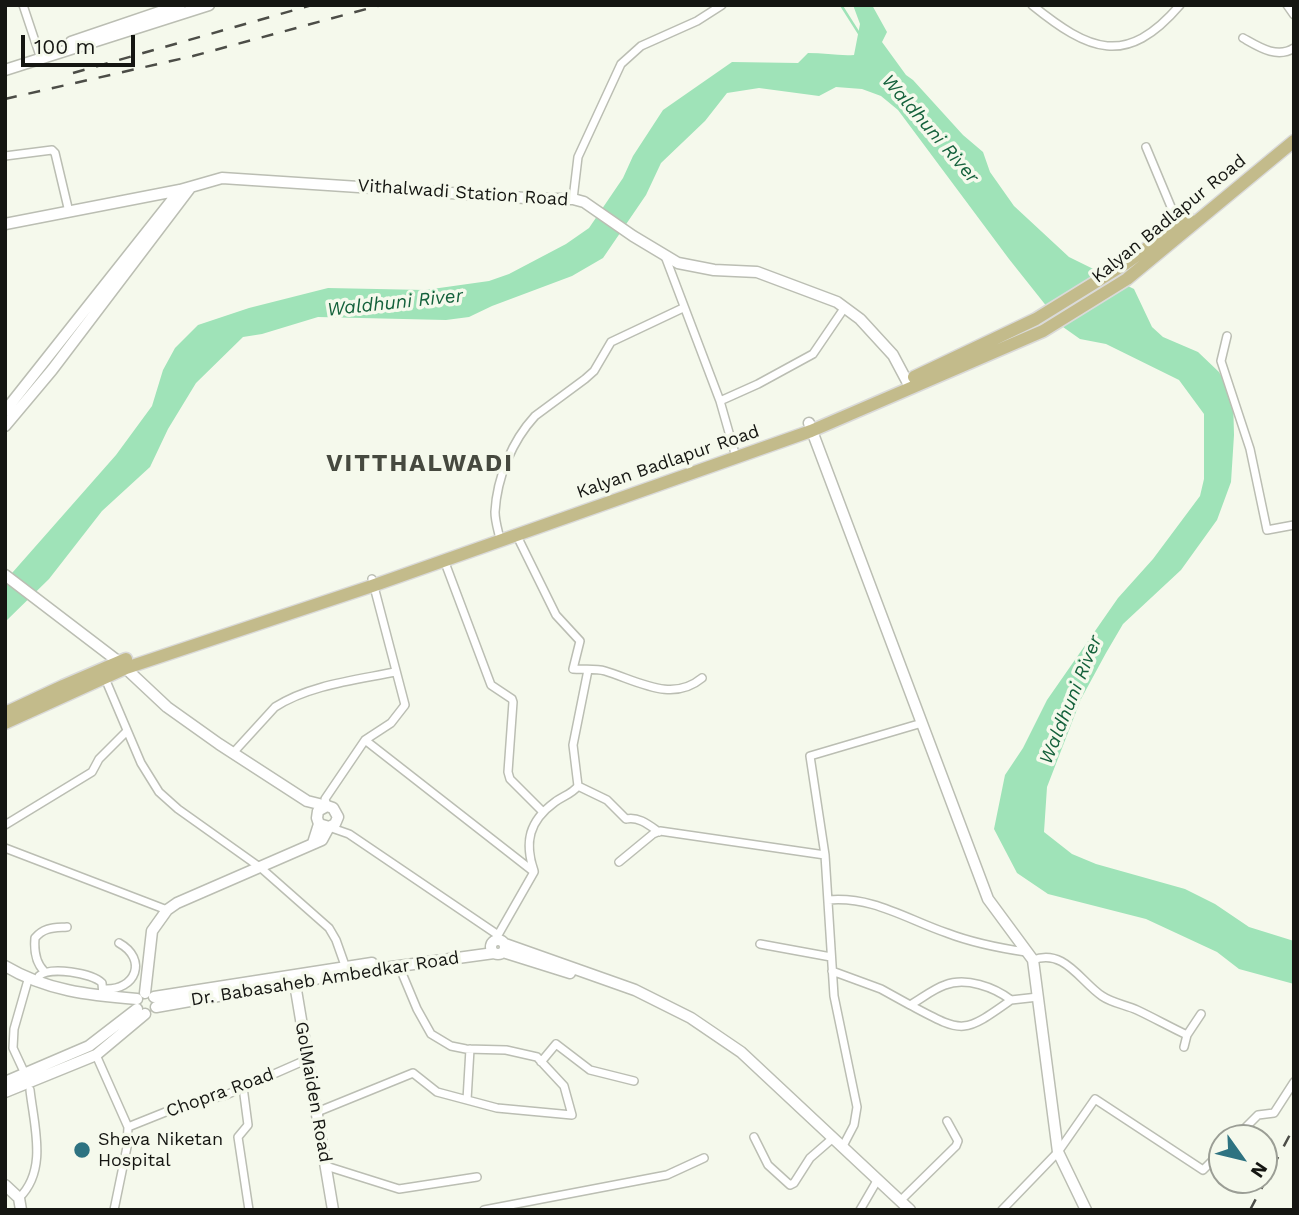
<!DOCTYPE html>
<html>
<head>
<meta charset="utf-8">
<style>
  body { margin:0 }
  #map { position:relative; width:1299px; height:1215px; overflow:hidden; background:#f5f9ec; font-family:"Work Sans",sans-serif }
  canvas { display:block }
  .frame { position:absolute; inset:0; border:7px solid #151612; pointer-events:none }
  .north { position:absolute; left:1208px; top:1124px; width:70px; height:70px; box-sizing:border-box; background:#f5f9ec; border:2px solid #9b9e95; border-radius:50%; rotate:124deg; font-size:19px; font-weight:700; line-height:28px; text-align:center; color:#151612 }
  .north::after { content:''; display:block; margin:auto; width:24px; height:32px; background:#2e7381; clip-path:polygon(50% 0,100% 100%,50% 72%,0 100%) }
  .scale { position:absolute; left:21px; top:35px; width:114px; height:32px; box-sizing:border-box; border:4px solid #151612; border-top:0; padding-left:9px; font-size:21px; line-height:24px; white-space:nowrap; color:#151612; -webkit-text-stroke:5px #f5f9ec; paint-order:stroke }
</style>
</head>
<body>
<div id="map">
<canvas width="1299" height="1215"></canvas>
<div class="frame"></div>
<div class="north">N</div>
<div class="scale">100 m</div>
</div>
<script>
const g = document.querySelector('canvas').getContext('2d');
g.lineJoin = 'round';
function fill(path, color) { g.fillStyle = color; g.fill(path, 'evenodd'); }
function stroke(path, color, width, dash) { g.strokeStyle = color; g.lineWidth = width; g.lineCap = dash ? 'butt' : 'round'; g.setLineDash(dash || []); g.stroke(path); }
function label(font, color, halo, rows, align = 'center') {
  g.font = font + ' "Work Sans",sans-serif'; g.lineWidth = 7; g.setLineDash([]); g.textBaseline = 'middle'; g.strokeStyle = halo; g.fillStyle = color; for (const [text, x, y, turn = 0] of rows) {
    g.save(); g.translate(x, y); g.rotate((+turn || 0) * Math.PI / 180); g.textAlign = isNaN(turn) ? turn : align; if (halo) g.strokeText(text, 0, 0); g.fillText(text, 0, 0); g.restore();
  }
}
fill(new Path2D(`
  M853 5H872L887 32 882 42 906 75 913 80 963 135 983 152 990 172 1014 206 1069 257 1134 289 1152 327 1163 337 1198 352 1219 372 1233 397 1234 435 1231 482 1217 520 1181 570 1123 624 1106 653 1081 699 1047 787 1044 832 1072 854 1096 864 1185 889 1215 904 1249 927 1294 941V984L1239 969 1217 952 1146 919 1048 894 1017 873 994 829 1005 775 1023 748 1047 700 1118 598 1153 559 1200 496 1204 479V414L1179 380 1106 344 1080 339 1063 327 1009 259 898 110 881 96 862 89 836 87 819 96 759 88 727 93 705 121 661 163 646 195 603 258 572 276 492 306 469 317 446 320 318 317 262 334 243 337 196 383 168 429 150 467 102 511 49 579 5 622V581L116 455 152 406 163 370 175 348 198 325 249 308 328 288 425 290 489 281 509 274 566 244 589 228 623 178 633 156 663 110 732 62 798 63 808 53C824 53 839 56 854 55L860 24Z`), '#9fe3b8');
stroke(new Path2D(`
  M841 5 860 35`), '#9fe3b8', 2.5);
const street = new Path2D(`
  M23 5 41 59
  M1032 5C1089 51 1126 68 1180 5
  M1287 5 1294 15
  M1243 38C1259 47 1277 59 1294 48
  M1146 147 1179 226
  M5 156 52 150 55 153 69 212
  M573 199 578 157 621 64 641 46 697 21 722 5
  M665 256 720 401 736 457
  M1227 336 1221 361 1250 449 1267 530 1294 525
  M720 401 758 384 813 354 845 307
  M516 534 556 615 580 641 573 669C583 670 595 668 605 671 638 681 672 703 702 678
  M500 539C498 530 495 521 495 512 497 477 512 441 535 416L585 379 594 371 611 342 683 308
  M444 560 491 685 512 699 513 702 508 772 510 779 543 812
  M104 676 141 763 159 792 178 809 261 868 329 928 336 940 347 971
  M365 740 534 872 498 935
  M233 753 275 707C309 685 356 680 395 672
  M578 786 607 800 626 819C638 816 649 825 659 832
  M327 806 325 799 365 740 391 723 405 705 372 579
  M5 825 92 772 99 759 127 731
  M329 827 349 834 498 935 497 939
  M5 848 167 910
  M619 862 653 834 660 831 825 855
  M534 871C524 842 529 821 555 802 563 796 572 794 578 786L573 745 588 670
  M828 900C873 896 906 919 947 933 973 943 999 948 1026 952
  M760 944 831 957
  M1033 960C1064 948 1080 981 1102 996 1112 1003 1126 1005 1137 1010 1154 1018 1170 1027 1187 1035L1184 1047
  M44 971C35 962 34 950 35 938 44 927 54 928 67 927
  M832 971 881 989 910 1005C921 999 933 989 945 985 966 977 994 987 1011 1000L1038 997
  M37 982 39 976C50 966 92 973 102 983L103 996
  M104 989C136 991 148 959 119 943
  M910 1005C963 1033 962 1035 1011 1000
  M1187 1035 1201 1014
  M96 1055 128 1127 127 1147 114 1210
  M541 1062 556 1044 590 1070 634 1081
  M26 1076 13 1048 14 1029 28 980
  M243 1087 248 1125 238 1137 249 1210
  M467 1100 470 1049
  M317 1112 413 1073 437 1092 497 1108 572 1115 564 1086 537 1057 506 1050 466 1049 451 1046 431 1034 417 1009 399 966
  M128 1127 173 1109 226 1095 308 1059
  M754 1137 768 1165 790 1185 794 1183 810 1158 833 1138
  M1235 1138 1258 1115 1274 1113 1294 1082
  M843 1146 854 1125 857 1107 834 996 825 855 810 756 922 723
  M326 1166 399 1189 477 1177
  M19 1198C48 1170 34 1126 30 1090
  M900 1201 956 1146 958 1141 947 1121
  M484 1210 667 1175 704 1158
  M860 1210 878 1179
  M1002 1210 1058 1152 1095 1099 1203 1170 1222 1151`);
const secondary = new Path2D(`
  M71 42 180 5
  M5 70 209 5
  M5 224 180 190 222 178 541 199H573L584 202 633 236 678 263 714 270 757 272 837 302 860 319 893 355 910 387
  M5 411 180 190
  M809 423 988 899 1033 960 1058 1152 1086 1210
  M5 426 52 370 190 188
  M5 575 119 662 167 707 219 744 307 801 327 806
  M313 843 319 824 317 818 318 811 327 806 333 808 338 817 335 824 329 827 319 824
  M491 947a7 7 0 1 1 14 0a7 7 0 1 1-14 0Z
  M505 944 635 990 691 1018 741 1052 910 1210
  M503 952 570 973
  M5 966C47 991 89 995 137 999
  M294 978 333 1210
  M145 993 152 931 167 910 177 903 322 840 329 827
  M154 997 372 963
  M156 1007 348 973 494 953
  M5 1082 89 1046 137 1009
  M5 1092 96 1055 145 1014
  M5 1185 19 1198 21 1210`);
const primary = new Path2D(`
  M914 377 1036 319 1125 264 1188 218
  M5 713 63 686 126 659
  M5 723 126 668 372 586 811 431 1043 331 1127 279 1294 141`);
stroke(street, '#bbbeb3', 10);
stroke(secondary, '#bbbeb3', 13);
stroke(primary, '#dadad9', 15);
stroke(street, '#fff', 7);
stroke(secondary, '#fff', 10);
stroke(primary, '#c3bb8b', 12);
stroke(new Path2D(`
  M73 73 312 5
  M5 99 193 56 381 5
  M1250 1210 1294 1127`), '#4c4d47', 2.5, [12, 12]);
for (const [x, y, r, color] of [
  [82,1150,9,"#2e7381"]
]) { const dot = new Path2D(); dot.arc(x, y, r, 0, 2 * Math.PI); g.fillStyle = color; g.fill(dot); stroke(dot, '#f5f9ec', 2.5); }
label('18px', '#151612', '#f5f9ec', [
  ["Vithalwadi Station Road",463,193,4],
  ["Kalyan Badlapur Road",1169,219,-39],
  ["Kalyan Badlapur Road",668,462,-19],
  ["Dr. Babasaheb Ambedkar Road",325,979,-9],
  ["GolMaiden Road",313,1092,80],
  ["Chopra Road",220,1093,-20]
]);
label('18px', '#151612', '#f5f9ec', [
  ["Sheva Niketan",98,1140],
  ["Hospital",98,1161]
], 'left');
label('italic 19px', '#14613b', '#f5f9ec', [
  ["Waldhuni River",930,129,49],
  ["Waldhuni River",395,303,-6],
  ["Waldhuni River",1071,700,-68]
]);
g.letterSpacing = '2px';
label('bold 24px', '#46493f', '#f5f9ec', [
  ["VITTHALWADI",420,464]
]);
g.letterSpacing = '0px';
</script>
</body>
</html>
